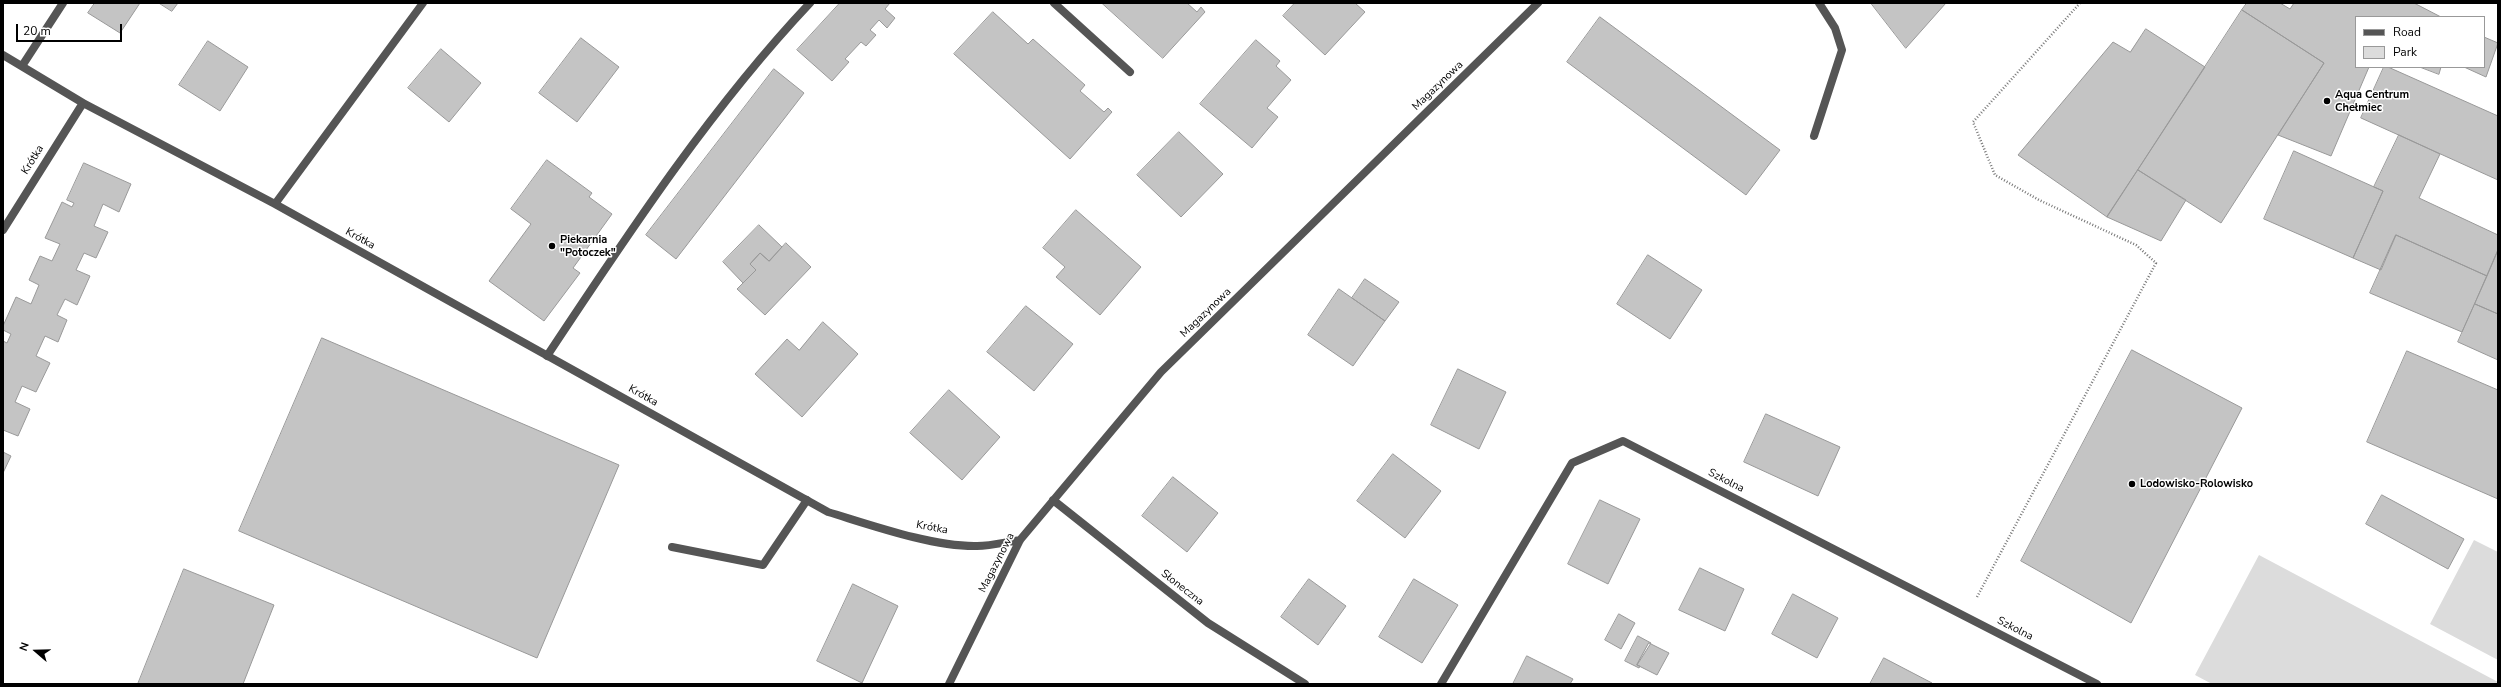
<!DOCTYPE html>
<html>
<head>
<meta charset="utf-8">
<style>
  body { margin:0 }
  #map { position:relative; width:2501px; height:687px; overflow:hidden; background:#fff; font-family:"Nunito Sans",sans-serif }
  canvas { display:block }
  .frame { position:absolute; inset:0; border:4px solid #000; pointer-events:none }
  .legend { position:absolute; left:2355px; top:16px; width:130px; height:52px; box-sizing:border-box; background:#fff; border:1px solid #999; margin:0; padding:5px 7px; list-style:none; font-size:12px; color:#000 }
  .legend li { display:flex; align-items:center; gap:8px; height:20px }
  .legend b { width:20px; border:1px solid #999 }
  .north { position:absolute; left:16px; top:631px; width:40px; height:40px; -webkit-text-stroke:3px #fff; paint-order:stroke; rotate:290deg; font-size:11px; font-weight:700; line-height:16px; text-align:center; color:#000 }
  .north::after { content:''; display:block; margin:auto; width:14px; height:18px; background:#000; clip-path:polygon(50% 0,100% 100%,50% 72%,0 100%) }
  .scale { position:absolute; left:16px; top:24px; width:106px; height:18px; box-sizing:border-box; border:2px solid #000; border-top:0; padding-left:5px; font-size:12px; line-height:14px; white-space:nowrap; color:#000; -webkit-text-stroke:3px #fff; paint-order:stroke }
</style>
</head>
<body>
<div id="map">
<canvas width="2501" height="687"></canvas>
<div class="frame"></div>
<ul class="legend">
<li><b style="height:5px;background:#555"></b>Road</li>
<li><b style="height:11px;background:#dcdcdc"></b>Park</li>
</ul>
<div class="north">N</div>
<div class="scale">20 m</div>
</div>
<script>
const g = document.querySelector('canvas').getContext('2d');
g.lineJoin = 'round';
function fill(path, color) { g.fillStyle = color; g.fill(path, 'evenodd'); }
function stroke(path, color, width, dash) { g.strokeStyle = color; g.lineWidth = width; g.lineCap = dash ? 'butt' : 'round'; g.setLineDash(dash || []); g.stroke(path); }
function label(font, color, halo, rows, align = 'center') {
  g.font = font + ' "Nunito Sans",sans-serif'; g.lineWidth = 3; g.setLineDash([]); g.textBaseline = 'middle'; g.strokeStyle = halo; g.fillStyle = color; for (const [text, x, y, turn = 0] of rows) {
    g.save(); g.translate(x, y); g.rotate((+turn || 0) * Math.PI / 180); g.textAlign = isNaN(turn) ? turn : align; if (halo) g.strokeText(text, 0, 0); g.fillText(text, 0, 0); g.restore();
  }
}
fill(new Path2D(`
  M2474 540 2498 552V660L2430 624Z
  M2259 555 2498 682V684H2212L2195 675Z`), '#dcdcdc');
const building = new Path2D(`
  M95 3H140L120 33 88 13Z
  M159 3H178L172 11Z
  M840 3H890L885 9 895 18 887 28 879 20 870 30 876 35 866 46 861 42 845 59 849 62 832 81 797 50Z
  M1102 3H1187L1197 12 1201 7 1205 12 1163 58Z
  M1295 3H1355L1365 12 1325 55 1283 16Z
  M1871 3H1946L1906 48Z
  M2247 3H2280L2290 9 2294 3H2414L2441 17H2356V67H2369L2331 156 2278 135 2324 63 2242 10Z
  M2242 10 2324 63 2221 223 2138 170Z
  M993 12 1028 44 1033 39 1085 85 1080 91 1104 112 1108 108 1112 112 1070 159 954 54Z
  M1600 17 1780 150 1746 195 1567 62Z
  M2146 29 2205 67 2107 217 2018 155 2113 42 2130 52Z
  M2484 37 2498 43 2486 77 2464 67H2484Z
  M581 38 619 67 577 122 539 93Z
  M1256 40 1280 61 1276 66 1291 80 1267 108 1278 117 1252 148 1200 104Z
  M208 41 248 67 220 111 179 85Z
  M441 49 481 83 449 122 408 88Z
  M2384 67H2388L2498 116V180L2361 118Z
  M2420 67H2441L2439 74Z
  M774 69 804 93 676 259 646 235Z
  M1179 132 1223 174 1181 217 1137 175Z
  M2399 135 2440 154 2419 198 2498 235V250L2487 276 2396 235 2381 270 2353 258 2383 191 2374 187Z
  M2294 151 2383 191 2353 258 2264 219Z
  M547 160 592 193 589 197 612 214 573 268 580 273 544 321 489 281 531 224 511 209Z
  M84 163 131 184 119 212 103 204 94 226 108 232 96 258 84 253 76 270 90 276 77 305 65 299 57 315 67 320 58 342 45 336 36 356 50 363 36 392 22 386 15 402 30 409 18 436 3 430V341L7 343 11 334 3 330V326L16 297 31 304 39 285 29 280 40 256 52 261 60 244 45 238 62 202 72 207 74 203 67 200Z
  M2138 170 2186 200 2161 241 2107 217Z
  M1076 210 1141 267 1100 315 1056 277 1065 267 1043 248Z
  M759 225 782 247 769 261 760 253 750 264 756 270 743 283 723 262Z
  M2396 235 2487 276 2462 332 2370 293Z
  M786 243 811 267 765 315 737 289 756 270 750 264 760 253 769 261Z
  M2498 250V314L2475 304Z
  M1648 255 1702 290 1670 339 1617 304Z
  M1365 279 1399 302 1385 321 1352 298Z
  M1339 289 1385 321 1353 366 1308 335Z
  M2475 304 2498 314V360L2458 342Z
  M1026 306 1073 344 1034 391 987 352Z
  M823 322 858 354 802 417 755 374 787 339 799 350Z
  M322 338 619 465 537 658 239 531Z
  M2132 350 2242 408 2131 623 2021 561Z
  M2407 351 2498 390V499L2367 442Z
  M1458 369 1506 392 1479 449 1431 425Z
  M949 390 1000 437 962 480 910 433Z
  M1766 414 1840 447 1818 496 1744 462Z
  M3 452 11 456 3 473Z
  M1393 454 1441 491 1405 538 1357 501Z
  M1173 477 1218 513 1187 552 1142 516Z
  M2382 495 2464 539 2448 569 2366 524Z
  M1600 500 1640 519 1608 584 1568 564Z
  M1700 568 1744 589 1725 631 1679 610Z
  M184 569 274 605 243 684H138Z
  M1309 579 1346 606 1318 645 1281 617Z
  M1414 579 1458 605 1422 663 1379 637Z
  M853 584 898 606 862 683 817 661Z
  M1793 594 1838 618 1817 658 1772 634Z
  M1619 614 1635 623 1621 649 1605 640Z
  M1638 636 1651 643 1637 665 1640 666 1639 668 1625 661Z
  M1649 643 1669 653 1657 675 1637 665Z
  M1527 656 1573 679 1570 684H1513Z
  M1884 658 1932 683V684H1870Z`);
fill(building, '#c4c4c4');
stroke(building, '#999', 1);
stroke(new Path2D(`
  M1977 597 2156 263 2136 245 2039 200 1995 175 1973 122 2080 3`), '#777', 2.5, [1, 2]);
stroke(new Path2D(`
  M1054 3 1130 72
  M1814 136 1842 50 1835 28 1819 3
  M547 356C628 234 710 109 810 3
  M672 547 763 565 807 500`), '#555', 8);
stroke(new Path2D(`
  M3 55 83 103 275 204 828 512C871 525 933 547 977 546 991 546 1006 542 1020 540
  M22 66 63 3
  M275 204 423 3
  M3 230 83 103
  M1053 500 1208 623 1305 684
  M949 684 1020 540 1161 372 1538 3
  M1441 684 1572 463 1623 441 2097 684`), '#555', 8);
for (const [x, y, r, color] of [
  [2327,101,4,"#000"],
  [552,246,4,"#000"],
  [2132,484,4,"#000"]
]) { const dot = new Path2D(); dot.arc(x, y, r, 0, 2 * Math.PI); g.fillStyle = color; g.fill(dot); stroke(dot, '#fff', 1.5); }
label('11px', '#000', '#fff', [
  ["Magazynowa",1438,86,-44],
  ["Krótka",33,160,-58],
  ["Krótka",360,239,29],
  ["Magazynowa",1206,313,-44],
  ["Krótka",643,396,29],
  ["Szkolna",1726,481,27],
  ["Krótka",932,528,10],
  ["Magazynowa",997,563,-63],
  ["Słoneczna",1182,588,38],
  ["Szkolna",2015,629,27]
]);
label('bold 11px', '#000', '#fff', [
  ["Aqua Centrum",2335,95],
  ["Chełmiec",2335,108],
  ["Piekarnia",560,240],
  ["\"Potoczek\"",560,253],
  ["Lodowisko-Rolowisko",2140,484]
], 'left');
</script>
</body>
</html>
